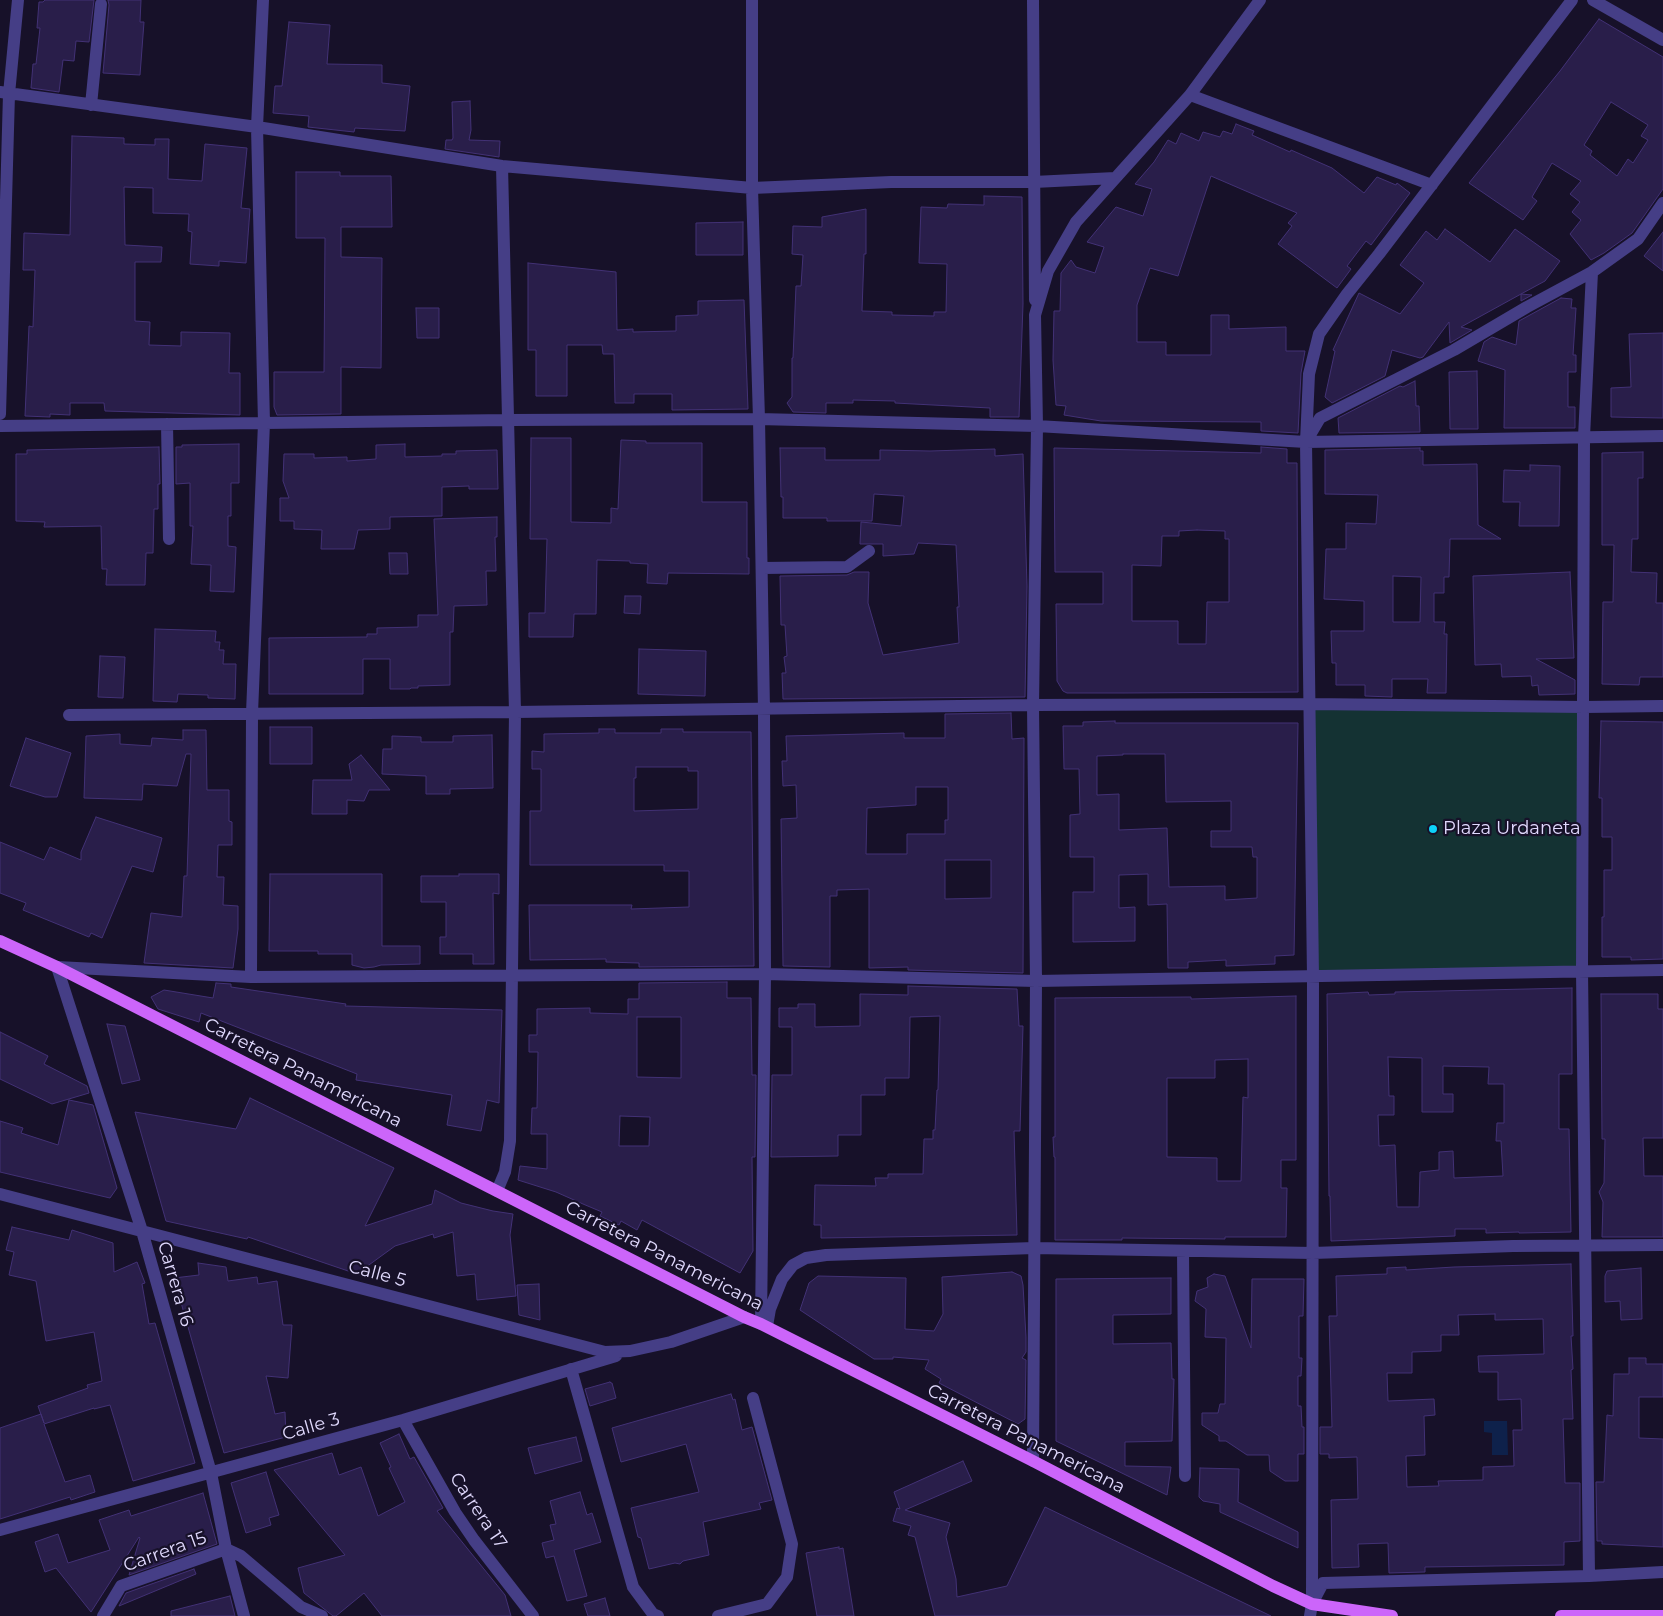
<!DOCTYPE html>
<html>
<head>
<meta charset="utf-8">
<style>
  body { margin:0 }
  canvas { display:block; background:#171129 }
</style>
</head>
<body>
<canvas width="1663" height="1616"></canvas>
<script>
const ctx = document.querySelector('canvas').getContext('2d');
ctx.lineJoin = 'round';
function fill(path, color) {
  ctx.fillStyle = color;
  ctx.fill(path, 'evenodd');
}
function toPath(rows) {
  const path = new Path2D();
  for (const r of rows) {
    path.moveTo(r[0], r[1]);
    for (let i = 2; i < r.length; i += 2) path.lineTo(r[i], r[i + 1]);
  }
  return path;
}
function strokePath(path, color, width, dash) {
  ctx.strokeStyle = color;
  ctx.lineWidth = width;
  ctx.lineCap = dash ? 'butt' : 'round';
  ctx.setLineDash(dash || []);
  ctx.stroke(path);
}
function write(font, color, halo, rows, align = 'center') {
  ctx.font = font + ' Montserrat,sans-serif';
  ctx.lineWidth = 4.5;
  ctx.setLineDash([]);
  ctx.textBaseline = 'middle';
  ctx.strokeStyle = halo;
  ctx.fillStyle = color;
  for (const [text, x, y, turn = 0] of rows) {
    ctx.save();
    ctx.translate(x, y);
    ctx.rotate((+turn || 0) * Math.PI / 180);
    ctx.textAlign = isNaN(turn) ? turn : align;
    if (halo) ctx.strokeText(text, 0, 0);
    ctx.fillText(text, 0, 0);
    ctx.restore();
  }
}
fill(toPath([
  [1309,704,1584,707,1582,970,1313,976]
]), '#143233');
fill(toPath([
  [1484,1421,1507,1421,1508,1455,1492,1455,1492,1433,1484,1432]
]), '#0e214b');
const building = toPath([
  [45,0,94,0,89,42,76,41,74,61,63,60,59,92,31,88,33,64,36,64,40,28,37,28,39,2,43,2,45,0],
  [108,0,141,0,140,22,144,22,140,75,103,73,109,5,108,0],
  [1599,19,1663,57,1663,189,1632,233,1604,253,1591,260,1570,234,1581,220,1572,212,1580,202,1570,194,1581,181,1552,163,1532,197,1537,201,1523,220,1469,183,1560,71,1599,19],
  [1611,102,1648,125,1641,136,1648,140,1633,163,1628,159,1617,176,1590,155,1592,151,1584,145,1611,102],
  [289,22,330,25,327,64,382,65,382,83,410,86,405,131,355,128,354,132,308,127,309,116,273,113,275,86,282,86,289,22],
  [470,101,471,130,469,140,500,141,499,157,445,149,446,140,452,140,453,138,452,102,470,101],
  [1236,124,1254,131,1252,135,1290,152,1291,150,1332,168,1364,193,1377,177,1396,185,1397,183,1410,193,1371,245,1366,241,1347,266,1351,269,1337,288,1278,244,1292,226,1288,223,1297,213,1211,176,1178,276,1150,268,1137,305,1137,342,1166,342,1166,355,1211,355,1211,315,1229,315,1229,329,1286,327,1286,351,1305,351,1301,373,1298,433,1261,431,1261,422,1101,421,1064,415,1066,406,1056,405,1053,360,1054,311,1060,311,1061,273,1071,260,1076,267,1095,273,1104,247,1087,242,1116,207,1143,216,1152,189,1135,184,1154,162,1168,140,1176,144,1181,133,1199,141,1203,132,1220,137,1223,131,1232,134,1236,124],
  [72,136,124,138,124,144,155,145,155,139,169,139,168,179,202,181,205,144,247,148,241,208,250,209,246,263,219,261,219,266,190,264,192,232,188,231,189,214,153,213,153,188,124,187,125,245,162,247,161,262,135,262,135,321,150,322,149,345,181,346,181,332,230,333,229,373,240,373,240,415,105,411,104,403,70,403,70,415,50,414,50,417,25,416,29,326,33,327,35,270,23,270,24,233,70,235,72,136],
  [296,172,340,172,340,176,391,176,392,227,341,227,341,257,382,258,381,368,341,367,341,414,277,415,274,407,274,372,324,372,325,238,296,238,296,172],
  [984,196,1022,197,1023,304,1019,417,990,417,990,408,895,403,895,401,853,400,853,403,826,403,826,413,793,412,787,403,792,397,792,358,793,358,796,286,801,286,803,255,792,254,793,226,822,227,822,217,866,209,866,254,864,254,862,311,892,312,892,315,934,316,934,312,946,312,947,264,919,263,921,207,947,208,948,204,984,205,984,196],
  [743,222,743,255,696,255,696,223,743,222],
  [1445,229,1490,262,1515,229,1560,261,1545,281,1521,294,1532,295,1521,301,1521,294,1461,327,1472,330,1450,343,1449,322,1423,357,1420,358,1392,350,1385,376,1332,403,1325,397,1335,351,1333,350,1359,293,1400,314,1424,283,1400,265,1426,231,1437,240,1445,229],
  [1663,232,1663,271,1644,256,1663,232],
  [528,263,616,272,617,330,633,329,633,332,676,331,676,316,698,315,698,301,744,300,748,409,672,410,672,394,634,394,634,403,615,403,614,354,603,354,602,345,567,345,567,396,536,396,536,350,528,350,528,263],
  [1561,298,1572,299,1571,308,1576,308,1573,355,1576,355,1576,372,1568,372,1568,407,1575,407,1575,428,1504,428,1505,370,1478,361,1484,342,1492,337,1516,345,1519,321,1561,298],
  [416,308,439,308,439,338,417,338,416,308],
  [1663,333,1663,418,1611,417,1611,388,1631,387,1629,334,1663,333],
  [1477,371,1478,429,1450,429,1449,372,1477,371],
  [1415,381,1416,406,1419,406,1420,432,1339,433,1338,418,1400,386,1403,387,1415,381],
  [531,438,571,438,571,522,611,523,611,508,618,509,621,440,646,441,646,443,702,443,702,502,747,502,747,558,749,558,749,574,668,573,667,584,647,583,648,564,630,563,630,561,597,560,596,614,574,614,573,637,529,637,529,613,545,613,547,539,530,539,531,438],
  [239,444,239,483,231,483,231,516,228,516,228,546,236,547,234,592,210,591,211,565,191,564,193,526,190,526,190,483,176,484,176,447,182,447,182,445,239,444],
  [405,444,405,457,442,456,442,454,456,454,456,451,497,450,498,489,469,489,469,486,442,487,442,516,390,517,390,529,358,530,354,549,321,549,322,530,294,529,294,521,280,521,280,498,289,498,283,481,284,454,314,454,314,458,347,457,347,461,376,459,376,445,405,444],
  [159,447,160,484,158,484,158,509,154,509,153,553,146,553,145,585,106,585,107,569,102,569,101,526,44,527,45,522,16,521,16,454,27,454,27,450,159,447],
  [1261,447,1287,449,1287,463,1297,463,1298,692,1123,693,1067,693,1063,691,1057,681,1056,604,1103,604,1103,572,1055,572,1054,448,1261,453,1261,447],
  [1197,530,1225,531,1225,539,1229,539,1229,602,1207,602,1206,644,1178,644,1178,621,1132,621,1132,565,1161,566,1162,536,1179,536,1179,531,1197,530],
  [780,448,825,448,825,460,880,460,880,450,930,451,995,449,995,456,1023,454,1027,586,1025,697,783,699,782,673,786,673,784,657,787,656,785,625,781,625,780,576,847,575,854,572,869,572,868,603,883,655,959,643,957,607,959,607,956,545,918,543,914,554,883,556,883,544,860,544,861,522,901,526,904,496,874,494,872,521,827,521,827,518,783,518,783,497,781,497,780,448],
  [1420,448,1420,451,1423,451,1423,465,1477,464,1478,525,1501,539,1450,539,1449,577,1444,577,1444,593,1434,593,1434,622,1445,622,1444,634,1447,634,1446,693,1427,693,1428,679,1392,679,1392,697,1365,696,1365,685,1336,685,1336,663,1332,663,1331,631,1364,631,1364,601,1324,599,1326,549,1346,549,1346,523,1376,524,1378,495,1325,494,1325,450,1420,448],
  [1393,576,1421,577,1420,622,1393,622,1393,576],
  [1643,452,1643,478,1638,478,1638,539,1632,539,1631,572,1657,573,1656,603,1663,603,1663,677,1640,677,1639,685,1602,684,1603,602,1613,602,1614,545,1602,545,1602,453,1643,452],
  [1530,465,1560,466,1559,526,1519,526,1520,502,1503,502,1504,470,1530,471,1530,465],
  [497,517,497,537,495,537,496,571,486,571,487,605,454,606,453,632,450,632,450,685,418,686,418,688,411,688,410,689,390,689,390,659,363,659,363,694,269,694,269,638,367,637,367,634,377,634,377,628,418,627,418,615,438,615,434,519,497,517],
  [389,553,407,553,408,574,390,574,389,553],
  [1570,572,1574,658,1536,659,1575,680,1575,694,1539,695,1538,685,1532,686,1531,676,1502,677,1501,664,1475,665,1473,576,1570,572],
  [625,596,641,596,640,614,624,613,625,596],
  [155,629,216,631,215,642,220,642,219,650,224,650,223,664,236,664,235,699,208,698,208,695,178,694,177,702,153,701,155,629],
  [639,649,706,651,705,696,638,694,639,649],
  [100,656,125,657,123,698,98,697,100,656],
  [1011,713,1012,739,1024,738,1023,973,908,970,908,967,869,968,869,889,837,890,837,896,830,896,830,967,783,966,781,819,797,818,796,785,783,786,782,761,787,761,786,736,904,733,904,738,945,738,945,714,1011,713],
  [916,787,948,787,948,820,945,820,945,834,907,834,907,854,866,854,867,808,916,805,916,787],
  [945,860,991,860,991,898,945,899,945,860],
  [1115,721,1115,723,1298,723,1294,955,1275,956,1275,964,1226,966,1226,960,1188,962,1188,968,1168,968,1167,904,1148,905,1148,874,1119,875,1119,908,1135,907,1135,941,1073,942,1073,892,1094,892,1094,857,1070,857,1070,815,1080,814,1079,769,1064,769,1063,726,1083,726,1083,722,1115,721],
  [1123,754,1165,754,1166,802,1231,801,1231,831,1211,831,1211,847,1252,847,1253,857,1257,857,1257,898,1225,900,1225,886,1169,887,1167,828,1119,830,1119,794,1097,795,1097,756,1123,755,1123,754],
  [1601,721,1663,722,1663,959,1631,960,1631,957,1602,957,1602,917,1604,917,1604,870,1612,870,1612,837,1602,837,1602,798,1599,798,1601,721],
  [270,727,312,727,312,764,270,764,270,727],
  [599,729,615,729,615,733,661,733,661,729,683,729,683,732,751,732,754,966,639,967,639,963,606,962,606,959,530,960,529,905,632,905,631,909,689,907,689,871,664,871,664,865,530,865,530,811,541,811,541,769,532,769,532,751,544,752,544,734,599,733,599,729],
  [636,767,688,767,688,771,698,771,698,809,634,811,634,778,636,778,636,767],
  [183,730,206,730,207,790,229,790,229,821,232,822,232,845,218,845,217,877,224,877,223,905,238,906,238,929,233,968,144,963,151,913,182,917,184,876,187,876,191,754,186,754,177,786,143,784,142,800,84,798,86,736,120,734,120,744,151,746,152,738,183,740,183,730],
  [492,735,493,788,450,789,450,794,426,794,426,776,382,774,383,749,392,749,392,736,421,737,421,742,453,742,453,736,492,735],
  [26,738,71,753,57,797,45,797,10,786,26,738],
  [361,755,390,790,369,790,364,801,347,800,347,814,312,814,313,780,352,780,349,764,361,755],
  [96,817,162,838,153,872,132,866,102,938,91,933,89,937,23,910,26,903,0,893,0,842,44,860,50,847,81,860,81,852,96,817],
  [270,874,382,874,382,946,420,946,420,964,381,965,374,967,364,968,352,965,352,954,318,954,318,951,269,951,270,874],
  [459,874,499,874,499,894,493,893,494,964,473,964,473,954,440,954,440,937,446,937,446,902,421,902,421,876,459,876,459,874],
  [727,982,727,998,751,998,752,1075,756,1075,755,1157,752,1157,753,1251,740,1273,642,1220,637,1230,621,1221,619,1225,600,1216,602,1212,583,1204,556,1192,518,1180,520,1166,547,1169,547,1134,531,1134,532,1108,537,1108,538,1052,529,1052,529,1035,537,1035,537,1009,590,1008,590,1013,628,1014,628,999,639,999,639,983,727,982],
  [637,1017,681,1017,681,1078,637,1077,637,1017],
  [620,1116,650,1117,649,1146,619,1146,620,1116],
  [216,983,231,984,231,987,346,1004,345,1006,502,1010,499,1103,487,1100,481,1131,447,1125,452,1095,356,1080,357,1074,201,1013,199,1022,158,1009,151,997,164,990,213,998,216,983],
  [908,986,1017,989,1019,1026,1023,1026,1020,1131,1014,1131,1017,1235,821,1238,821,1225,814,1225,815,1185,876,1186,875,1178,888,1178,888,1174,923,1174,924,1139,933,1139,933,1130,935,1130,937,1090,938,1090,940,1016,910,1017,909,1078,885,1078,885,1095,861,1095,861,1135,838,1135,838,1156,771,1157,772,1075,792,1075,792,1027,779,1027,779,1008,798,1008,798,1004,815,1004,815,1027,860,1026,860,994,908,995,908,986],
  [1572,988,1572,1074,1559,1074,1559,1129,1569,1129,1571,1232,1519,1233,1519,1232,1486,1233,1486,1229,1455,1229,1455,1236,1331,1241,1330,1196,1329,1196,1327,994,1368,992,1369,995,1395,994,1395,992,1572,988],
  [1388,1057,1422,1058,1422,1112,1453,1112,1453,1094,1443,1094,1443,1066,1489,1067,1488,1084,1504,1084,1504,1123,1497,1123,1496,1141,1501,1141,1503,1176,1454,1178,1453,1151,1439,1152,1439,1170,1420,1172,1419,1207,1397,1207,1395,1145,1379,1146,1378,1115,1394,1115,1394,1096,1389,1096,1388,1057],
  [1601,994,1658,994,1658,1009,1663,1009,1663,1138,1643,1138,1644,1176,1663,1176,1663,1237,1602,1237,1603,1202,1599,1192,1604,1183,1605,1139,1602,1139,1601,994],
  [1296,996,1296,1160,1281,1160,1281,1188,1287,1188,1286,1237,1225,1237,1225,1239,1122,1238,1122,1240,1055,1240,1055,1157,1054,1157,1053,1137,1055,1137,1055,998,1191,997,1191,999,1296,996],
  [1248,1059,1248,1098,1243,1097,1241,1181,1217,1181,1217,1158,1167,1157,1167,1078,1215,1078,1215,1060,1248,1059],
  [107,1024,125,1026,140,1080,122,1084,107,1024],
  [0,1032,48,1056,44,1064,87,1086,89,1093,52,1104,0,1079,0,1032],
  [250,1098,394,1168,365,1226,432,1204,435,1190,461,1203,493,1211,513,1214,510,1235,516,1296,477,1300,475,1274,457,1276,453,1232,434,1238,433,1234,395,1246,362,1270,360,1275,248,1237,247,1239,166,1221,135,1112,236,1129,250,1098],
  [69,1100,93,1105,117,1188,110,1198,0,1172,0,1121,23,1128,21,1133,58,1145,69,1100],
  [12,1227,69,1240,72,1230,113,1243,114,1272,137,1262,145,1283,142,1284,149,1324,155,1323,195,1463,133,1481,110,1405,94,1409,94,1408,44,1424,65,1482,90,1475,95,1492,71,1500,70,1497,0,1519,0,1428,41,1414,44,1423,38,1406,88,1388,87,1385,102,1381,94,1332,46,1341,36,1281,9,1275,14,1252,6,1250,12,1227],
  [198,1263,226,1267,228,1281,257,1277,258,1284,277,1281,283,1325,292,1325,288,1378,266,1376,275,1414,285,1412,286,1437,224,1453,174,1278,199,1275,198,1263],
  [1571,1264,1573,1336,1571,1336,1573,1369,1571,1370,1573,1419,1563,1419,1565,1483,1580,1483,1580,1541,1564,1542,1564,1565,1425,1567,1425,1572,1389,1573,1388,1543,1358,1544,1359,1567,1332,1568,1331,1500,1358,1499,1357,1457,1329,1458,1329,1454,1320,1454,1320,1427,1332,1427,1329,1316,1337,1316,1336,1276,1387,1274,1387,1268,1406,1267,1406,1270,1454,1267,1571,1264],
  [1495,1314,1495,1320,1543,1319,1544,1354,1478,1356,1479,1372,1498,1372,1498,1400,1521,1399,1522,1430,1513,1430,1514,1466,1483,1467,1483,1480,1438,1481,1439,1486,1407,1487,1406,1456,1425,1455,1424,1416,1435,1415,1434,1399,1388,1401,1387,1373,1412,1373,1412,1352,1441,1351,1441,1335,1459,1335,1458,1315,1495,1314],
  [1641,1268,1642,1319,1621,1320,1620,1301,1605,1302,1605,1276,1607,1271,1641,1268],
  [1012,1272,1021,1276,1023,1285,1026,1337,1026,1352,1022,1358,1026,1360,1025,1419,1018,1424,939,1383,941,1379,925,1369,929,1360,893,1357,893,1359,874,1359,800,1310,809,1283,818,1276,906,1278,905,1329,934,1331,943,1314,942,1277,1012,1272],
  [1214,1274,1225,1276,1251,1348,1252,1279,1304,1279,1303,1316,1299,1316,1299,1358,1302,1358,1301,1376,1298,1376,1298,1406,1301,1406,1302,1427,1304,1427,1304,1454,1298,1454,1298,1481,1285,1481,1270,1471,1269,1455,1247,1455,1226,1441,1219,1441,1219,1436,1202,1425,1202,1413,1218,1413,1220,1404,1225,1404,1226,1338,1205,1337,1206,1309,1195,1301,1197,1291,1208,1287,1207,1278,1214,1274],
  [1171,1278,1171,1314,1113,1315,1113,1344,1171,1343,1172,1379,1174,1379,1172,1441,1125,1442,1125,1466,1171,1467,1167,1495,1056,1441,1056,1279,1171,1278],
  [539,1284,540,1320,519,1315,517,1285,539,1284],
  [1629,1358,1646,1358,1646,1364,1663,1364,1663,1397,1639,1397,1639,1438,1663,1439,1663,1547,1602,1544,1602,1541,1597,1541,1596,1482,1604,1482,1607,1415,1613,1416,1614,1374,1629,1374,1629,1358],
  [610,1382,611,1383,612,1383,616,1398,590,1406,585,1389,610,1382],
  [731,1394,733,1400,735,1399,742,1430,752,1427,772,1500,759,1503,761,1509,703,1522,709,1555,683,1561,680,1564,675,1563,649,1569,641,1538,638,1537,631,1508,699,1492,686,1444,621,1462,612,1428,731,1394],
  [399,1434,410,1459,414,1457,443,1508,437,1511,505,1595,511,1616,382,1616,364,1593,336,1616,333,1616,304,1593,298,1568,345,1555,274,1470,332,1453,339,1475,361,1467,378,1516,405,1502,389,1468,391,1467,380,1443,399,1434],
  [576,1437,582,1461,535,1474,528,1448,576,1437],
  [963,1461,972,1481,905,1510,950,1523,946,1537,956,1579,957,1597,1007,1586,1045,1507,1271,1616,935,1616,915,1537,908,1535,911,1526,893,1521,897,1508,900,1509,894,1492,963,1461],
  [1200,1468,1239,1469,1238,1502,1298,1532,1298,1548,1220,1512,1220,1504,1203,1501,1199,1497,1200,1468],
  [266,1472,279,1515,269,1518,271,1525,246,1533,231,1483,266,1472],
  [580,1492,587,1515,592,1513,601,1542,574,1550,587,1596,567,1601,554,1556,546,1558,542,1543,554,1540,550,1525,556,1524,550,1501,580,1492],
  [203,1493,217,1544,129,1575,140,1538,139,1537,91,1612,56,1568,45,1572,35,1542,58,1534,68,1563,110,1550,99,1520,129,1510,131,1516,203,1493],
  [839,1547,839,1549,843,1548,854,1616,817,1616,806,1553,839,1547],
  [194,1569,196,1574,119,1606,126,1593,194,1569],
  [230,1596,235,1616,171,1616,171,1611,230,1596],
  [605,1598,610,1616,588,1616,584,1604,605,1598]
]);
fill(building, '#291e4a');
strokePath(building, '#423175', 1);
strokePath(toPath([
  [263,0,257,127,264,423,509,420,759,419,1037,426,1306,442,1663,436],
  [752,0,752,188,759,419,764,710,765,974,761,1324],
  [1033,0,1035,300],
  [1593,0,1663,40],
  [0,92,257,127,502,166,752,188,891,182,1034,182,1115,178],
  [1190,95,1432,185],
  [91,105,101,4],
  [502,166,515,712,1033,705,1309,704,1584,707,1663,706],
  [0,414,9,94,18,0],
  [167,424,169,539],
  [0,426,264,423,252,713,251,977],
  [1307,440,1320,418,1454,350,1527,307,1592,272,1638,239,1663,203],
  [762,568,847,567,869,551],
  [69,715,515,712,510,1141,505,1172,497,1191],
  [0,1194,605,1352,630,1351,671,1342,744,1317],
  [1183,1252,1185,1476],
  [767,1326,770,1309,782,1279,793,1265,806,1258,826,1255,1034,1248,1313,1253,1513,1246,1663,1245],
  [571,1369,633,1587,653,1614,658,1616],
  [403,1420,455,1512,474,1540,533,1616],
  [1033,1461,1036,981,1033,705,1037,426,1035,315,1048,271,1076,222,1190,95,1260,0],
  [0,1530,403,1420,616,1356],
  [1589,1576,1582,970,1584,437,1592,272],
  [1314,1600,1323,1583,1589,1576,1663,1572],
  [103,1616,121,1586,226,1549,241,1556,301,1607,322,1616],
  [244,1616,226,1549,211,1473,142,1231,57,967,251,977,765,974,1036,981,1663,970],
  [718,1616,767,1604,787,1577,792,1544,753,1398],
  [1310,1616,1312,1604,1313,977,1306,442,1309,374,1319,334,1347,294,1379,254,1572,0]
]), '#453e86', 12);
strokePath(toPath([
  [0,941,57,967,744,1317,761,1324,1033,1461,1273,1586,1312,1604,1392,1616],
  [1561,1616,1663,1616]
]), '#cc65fa', 12);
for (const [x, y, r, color] of [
  [1433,829,5,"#0dd2f8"]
]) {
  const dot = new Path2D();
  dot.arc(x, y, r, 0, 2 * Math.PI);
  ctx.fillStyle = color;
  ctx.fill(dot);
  strokePath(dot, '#171129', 2);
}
write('18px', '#e1dafe', '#171129', [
  ["Plaza Urdaneta",1443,829]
], 'left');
write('18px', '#e1dafe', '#171129', [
  ["Carretera Panamericana",303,1073,27],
  ["Carretera Panamericana",664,1256,27],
  ["Calle 5",377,1274,15],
  ["Carrera 16",175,1284,74],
  ["Calle 3",311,1427,-16],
  ["Carretera Panamericana",1026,1439,27],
  ["Carrera 17",478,1511,56],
  ["Carrera 15",165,1552,-20]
]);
</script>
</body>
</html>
